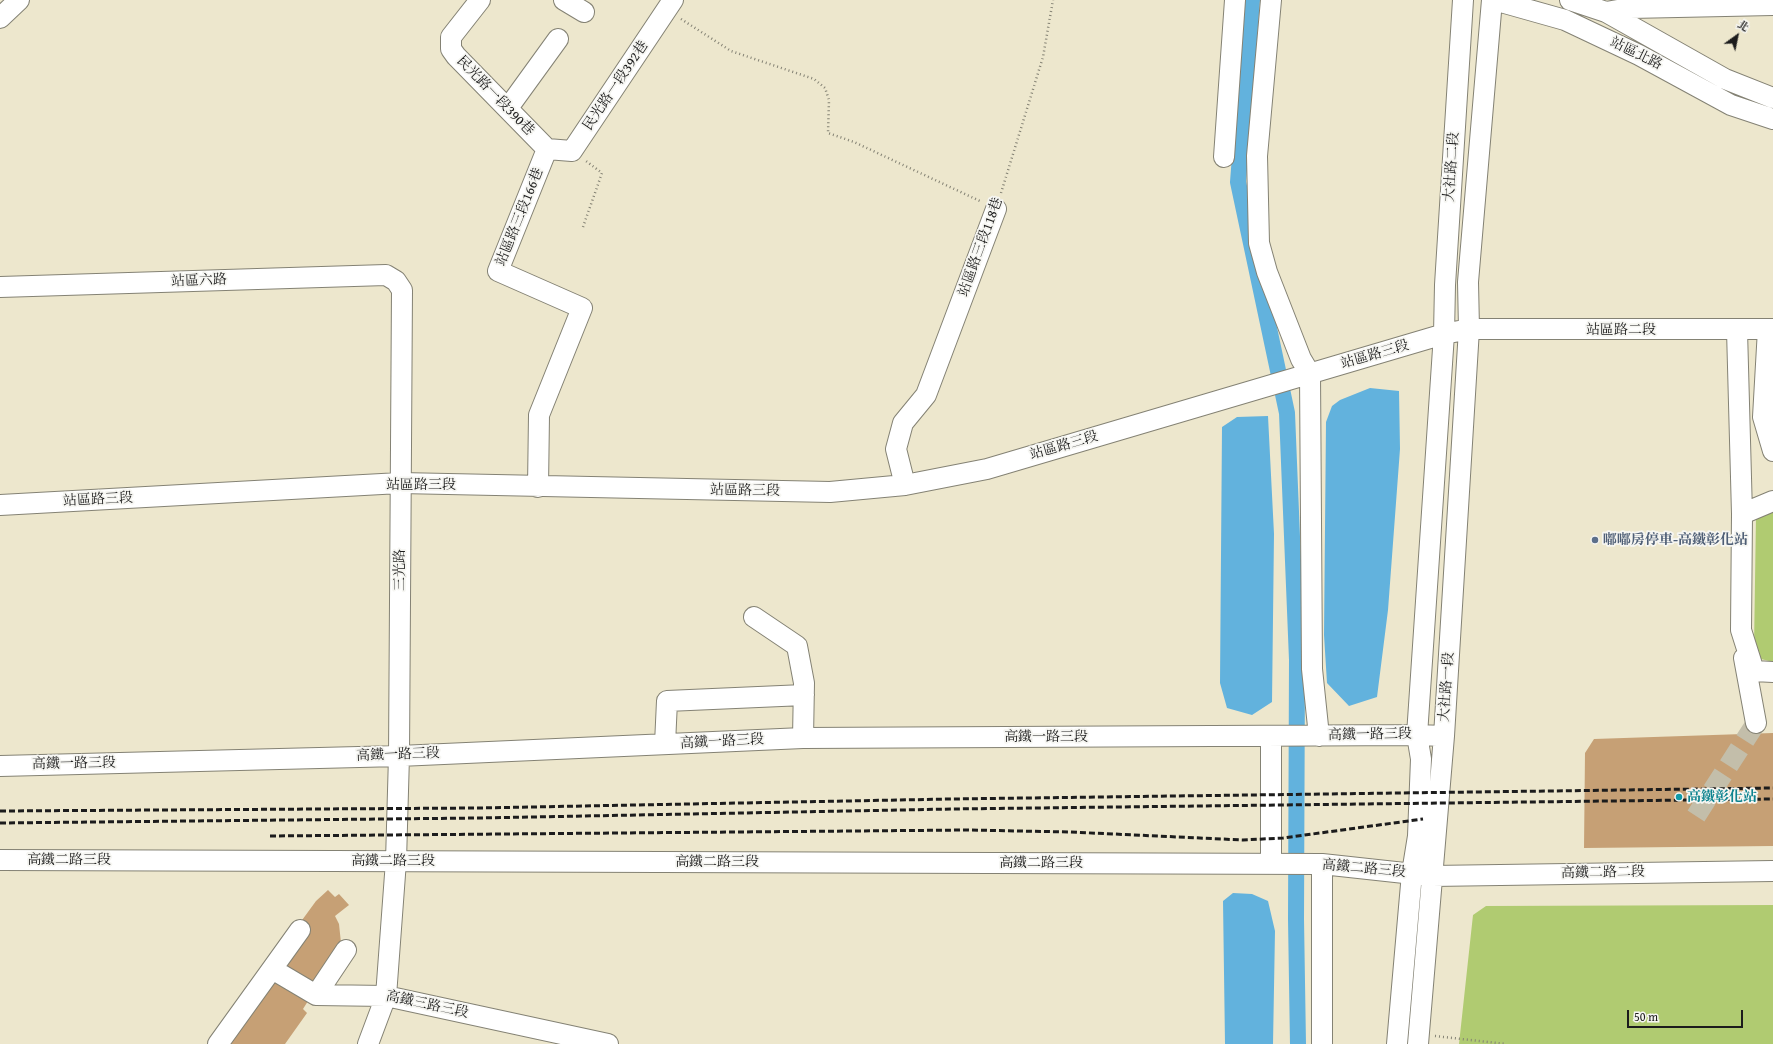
<!DOCTYPE html>
<html>
<head>
<meta charset="utf-8">
<style>
  body { margin:0 }
  #map { position:relative; width:1773px; height:1044px; overflow:hidden; background:#ede7cd; font-family:"Gentium Book Plus","Noto Serif TC",serif }
  canvas { display:block }
  .north { position:absolute; left:1717px; top:16px; width:40px; height:40px; -webkit-text-stroke:3px #f6f6f2; paint-order:stroke; rotate:33deg; font-size:11px; font-weight:700; line-height:16px; text-align:center; color:#1c1c1c }
  .north::after { content:''; display:block; margin:auto; width:14px; height:18px; background:#1c1c1c; clip-path:polygon(50% 0,100% 100%,50% 72%,0 100%) }
  .scale { position:absolute; left:1627px; top:1010px; width:116px; height:18px; box-sizing:border-box; border:2px solid #1c1c1c; border-top:0; padding-left:5px; font-size:12px; line-height:14px; white-space:nowrap; color:#1c1c1c; -webkit-text-stroke:3px #f6f6f2; paint-order:stroke }
</style>
</head>
<body>
<div id="map">
<canvas width="1773" height="1044"></canvas>
<div class="north">北</div>
<div class="scale">50 m</div>
</div>
<script>
const ctx = document.querySelector('canvas').getContext('2d');
ctx.lineJoin = 'round';
function fill(path, color) {
  ctx.fillStyle = color;
  ctx.fill(path, 'evenodd');
}
function toPath(rows) {
  const path = new Path2D();
  for (const r of rows) {
    path.moveTo(r[0], r[1]);
    for (let i = 2; i < r.length; i += 2) path.lineTo(r[i], r[i + 1]);
  }
  return path;
}
function strokePath(path, color, width, dash) {
  ctx.strokeStyle = color;
  ctx.lineWidth = width;
  ctx.lineCap = dash ? 'butt' : 'round';
  ctx.setLineDash(dash || []);
  ctx.stroke(path);
}
function write(font, color, halo, rows, align = 'center') {
  ctx.font = font + ' "Gentium Book Plus","Noto Serif TC",serif';
  ctx.lineWidth = 3.5;
  ctx.setLineDash([]);
  ctx.textBaseline = 'middle';
  ctx.strokeStyle = halo;
  ctx.fillStyle = color;
  for (const [text, x, y, turn = 0] of rows) {
    ctx.save();
    ctx.translate(x, y);
    ctx.rotate((+turn || 0) * Math.PI / 180);
    ctx.textAlign = isNaN(turn) ? turn : align;
    if (halo) ctx.strokeText(text, 0, 0);
    ctx.fillText(text, 0, 0);
    ctx.restore();
  }
}
fill(toPath([
  [1773,505,1773,661,1769,661,1761,659,1754,647,1756,516],
  [1773,905,1773,1044,1459,1044,1473,915,1486,906]
]), '#b0cb71');
fill(toPath([
  [1370,388,1399,391,1400,449,1388,610,1377,697,1349,706,1327,683,1324,635,1326,422,1332,406,1340,400],
  [1268,416,1274,534,1272,702,1252,715,1227,708,1220,683,1222,427,1237,417],
  [1233,893,1252,894,1268,901,1275,931,1273,1044,1225,1044,1223,901]
]), '#62b2dd');
strokePath(toPath([
  [1252,0,1238,182,1287,413,1297,660,1296,919,1298,1044]
]), '#62b2dd', 16);
fill(toPath([
  [1773,733,1773,846,1584,848,1585,753,1594,739],
  [328,890,335,897,339,894,349,905,335,916,339,924,341,943,314,990,282,968,297,927,316,901],
  [275,977,308,1001,303,1009,307,1013,285,1044,228,1044]
]), '#c6a075');
strokePath(toPath([
  [1696,816,1756,723]
]), '#c3beaa', 20, [20, 10]);
const minor = toPath([
  [480,0,451,37,451,49,456,56,547,149],
  [564,0,584,12],
  [1271,0,1257,156,1259,243,1267,272,1301,359,1310,374,1312,669,1319,736],
  [1494,0,1565,20,1639,55,1731,105,1773,119],
  [1570,0,1606,12,1725,79,1773,98],
  [1606,12,1630,8,1773,5],
  [0,18,19,0],
  [508,108,558,39],
  [547,149,572,151,673,0],
  [1224,157,1235,0],
  [0,287,386,275,396,281,402,290,399,756,396,861,386,996,368,1044],
  [1768,329,1763,417,1773,451],
  [1737,330,1742,514,1741,630,1754,671,1773,672],
  [905,485,896,449,903,423,926,395,996,209],
  [538,487,539,415,582,308,498,271,547,149],
  [0,505,400,483,830,492,905,485,987,469,1444,334,1469,329,1773,329],
  [1742,514,1773,501],
  [754,617,797,646,804,683,803,738],
  [1744,658,1756,723],
  [1271,736,1271,864],
  [665,744,667,701,804,695],
  [0,766,399,756,803,738,1417,735,1444,736],
  [0,860,1322,864,1432,876,1773,871],
  [1322,864,1322,1044],
  [272,969,300,930],
  [316,995,346,950],
  [218,1044,272,969,316,995,386,996,608,1044],
  [1397,1044,1412,873,1418,836,1421,759,1417,735,1444,334,1445,285,1463,0],
  [1418,1044,1444,736,1469,329,1468,282,1492,0]
]);
strokePath(minor, '#848274', 22);
strokePath(toPath([
  [681,19,731,51,814,79,825,88,829,100,828,133,854,142,982,202],
  [1001,193,1043,57,1053,0],
  [583,227,602,173,586,161],
  [1435,1036,1506,1044]
]), '#848274', 2.5, [1, 3]);
strokePath(minor, '#fff', 20);
strokePath(toPath([
  [0,811,478,808,951,799,1773,788],
  [0,823,479,818,952,809,1773,799],
  [270,836,968,830,1070,832,1243,840,1283,838,1423,819]
]), '#1c1c1c', 3, [6, 3]);
for (const [x, y, r, color] of [
  [1595,540,4,"#5c6f8a"],
  [1679,797,4,"#0f9aa8"]
]) {
  const dot = new Path2D();
  dot.arc(x, y, r, 0, 2 * Math.PI);
  ctx.fillStyle = color;
  ctx.fill(dot);
  strokePath(dot, '#f6f6f2', 1.5);
}
write('14px', '#1c1c1c', '#f6f6f2', [
  ["站區北路",1636,54,26],
  ["民光路一段392巷",616,86,-56],
  ["民光路一段390巷",495,96,46],
  ["大社路二段",1452,167,-86],
  ["站區路三段166巷",520,217,-68],
  ["站區路三段118巷",981,247,-70],
  ["站區六路",199,281,-2],
  ["站區路二段",1621,330],
  ["站區路三段",1375,355,-16],
  ["站區路三段",1064,446,-16],
  ["站區路三段",421,485],
  ["站區路三段",745,491,1],
  ["站區路三段",98,500,-3],
  ["三光路",400,570,-90],
  ["大社路一段",1447,687,-86],
  ["高鐵一路三段",1370,735,-1],
  ["高鐵一路三段",1046,737],
  ["高鐵一路三段",722,742,-3],
  ["高鐵一路三段",398,755,-2],
  ["高鐵一路三段",74,764,-1],
  ["高鐵二路三段",69,860],
  ["高鐵二路三段",393,861],
  ["高鐵二路三段",717,862],
  ["高鐵二路三段",1041,863],
  ["高鐵二路三段",1364,869,5],
  ["高鐵二路二段",1603,873,-1],
  ["高鐵三路三段",427,1005,12]
]);
write('bold 14px', '#4e5e75', '#f6f6f2', [
  ["嘟嘟房停車-高鐵彰化站",1603,540]
], 'left');
write('bold 14px', '#0d838f', '#f6f6f2', [
  ["高鐵彰化站",1687,797]
], 'left');
</script>
</body>
</html>
